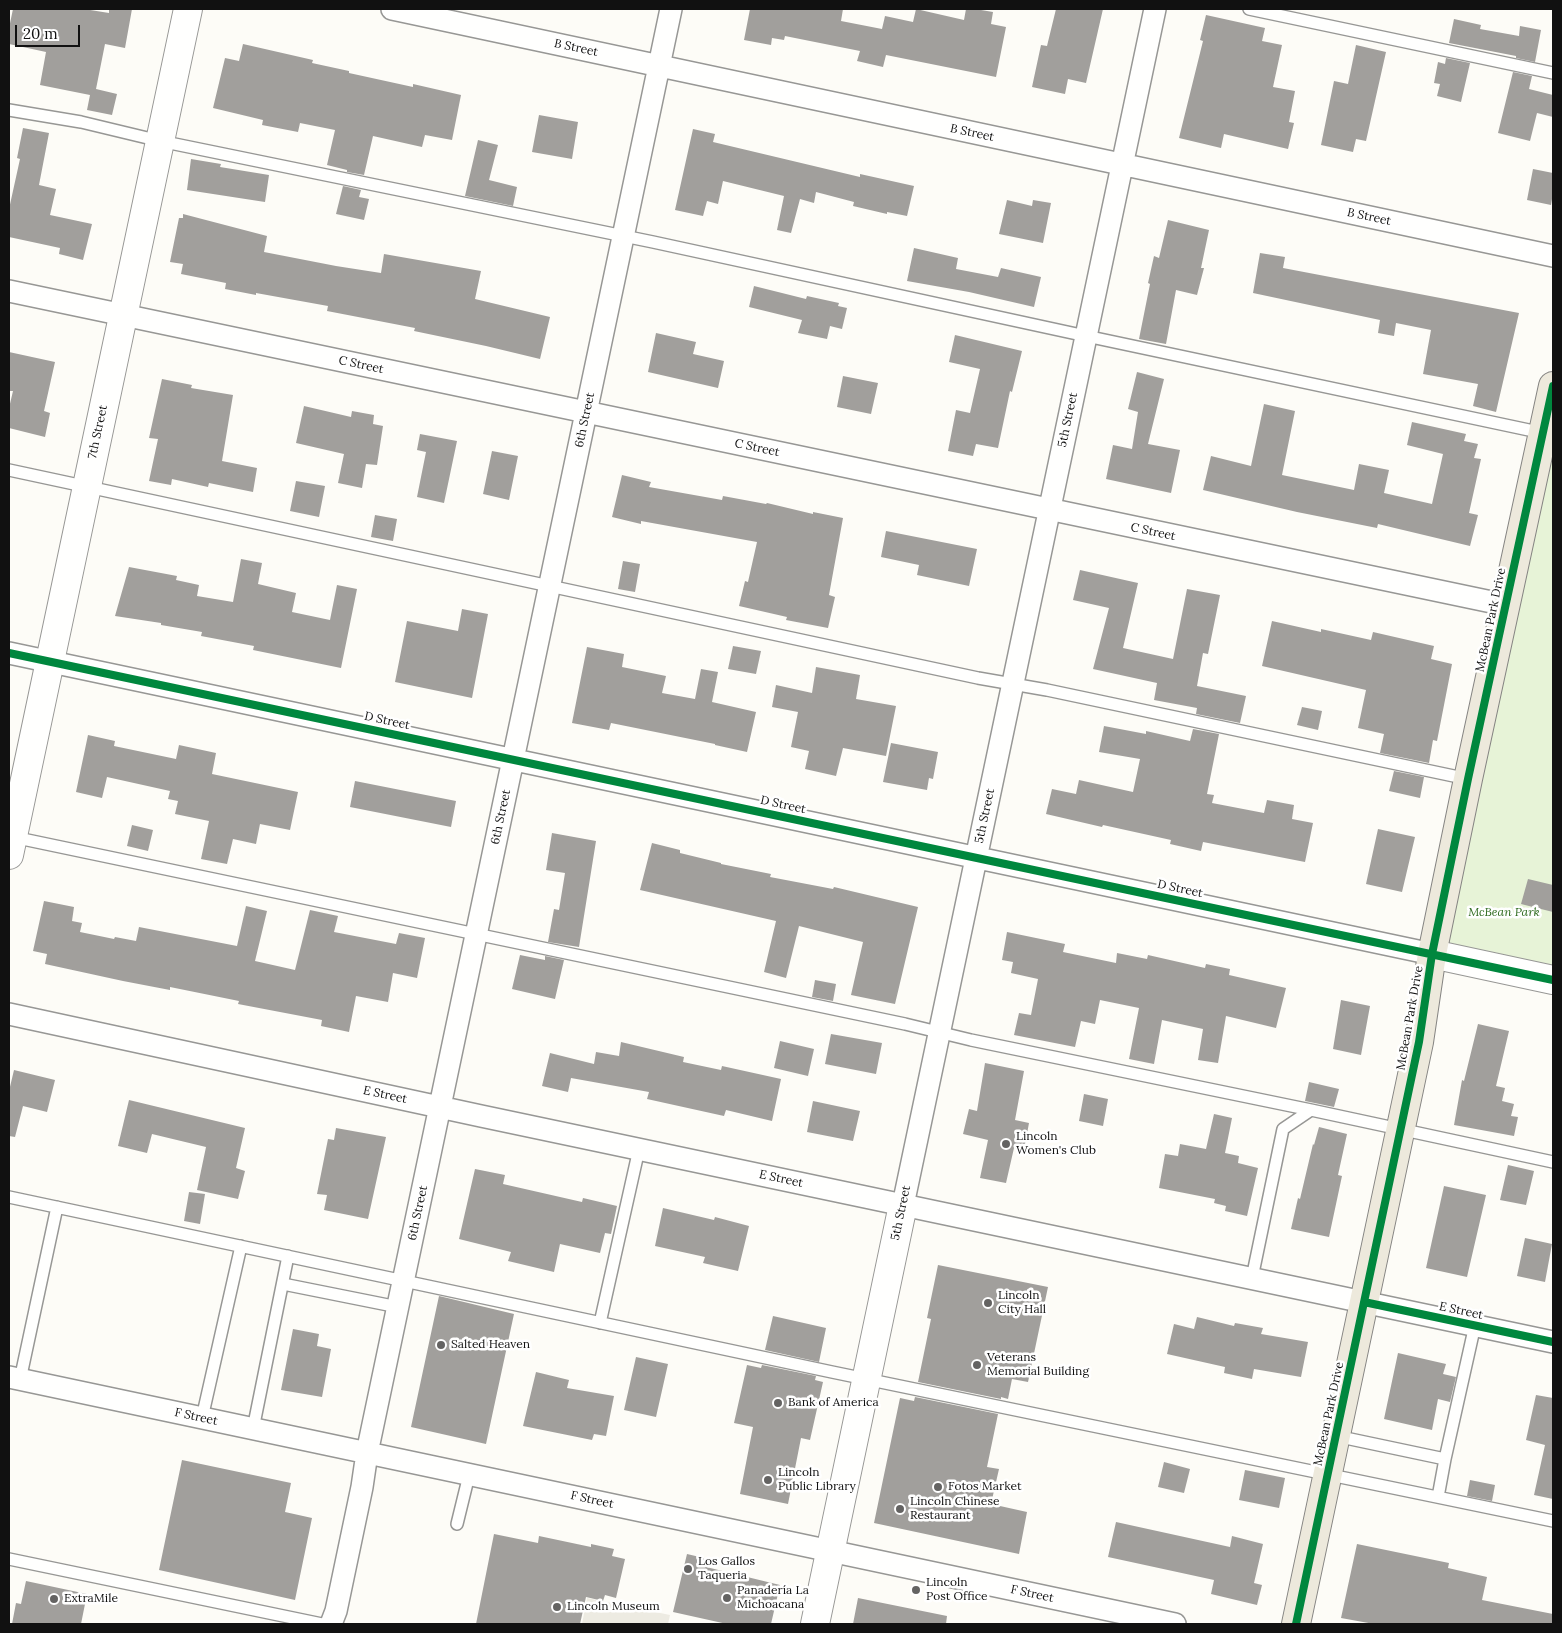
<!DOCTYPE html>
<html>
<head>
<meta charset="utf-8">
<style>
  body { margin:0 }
  #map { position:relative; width:1562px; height:1633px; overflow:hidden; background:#fdfcf7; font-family:Lora,serif }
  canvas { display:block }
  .frame { position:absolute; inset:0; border:10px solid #111; pointer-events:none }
  .scale { position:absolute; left:15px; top:25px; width:65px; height:22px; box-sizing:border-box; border:2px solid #111; border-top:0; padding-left:6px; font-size:15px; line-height:18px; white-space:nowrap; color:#111; -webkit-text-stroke:4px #fff; paint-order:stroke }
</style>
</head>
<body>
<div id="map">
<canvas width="1562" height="1633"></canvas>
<div class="frame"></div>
<div class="scale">20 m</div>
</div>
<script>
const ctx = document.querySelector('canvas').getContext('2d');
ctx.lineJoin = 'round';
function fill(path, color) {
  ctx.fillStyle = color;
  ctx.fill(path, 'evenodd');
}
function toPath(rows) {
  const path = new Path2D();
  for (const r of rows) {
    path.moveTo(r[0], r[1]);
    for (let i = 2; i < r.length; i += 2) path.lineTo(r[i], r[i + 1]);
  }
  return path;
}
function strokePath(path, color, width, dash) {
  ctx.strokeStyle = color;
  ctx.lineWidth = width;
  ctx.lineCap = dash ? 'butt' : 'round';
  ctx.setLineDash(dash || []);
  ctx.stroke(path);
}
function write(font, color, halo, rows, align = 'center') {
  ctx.font = font + ' Lora,serif';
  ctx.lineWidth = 5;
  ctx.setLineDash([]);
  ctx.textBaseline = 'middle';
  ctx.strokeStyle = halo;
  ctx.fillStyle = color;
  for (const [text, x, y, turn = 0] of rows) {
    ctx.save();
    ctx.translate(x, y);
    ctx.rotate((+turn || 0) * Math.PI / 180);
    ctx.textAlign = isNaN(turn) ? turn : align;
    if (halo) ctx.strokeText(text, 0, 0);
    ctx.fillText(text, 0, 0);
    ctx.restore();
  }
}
fill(toPath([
  [1553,450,1553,973,1446,950]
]), '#e7f3d7');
fill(toPath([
  [587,1598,670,1615,668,1624,582,1624]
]), '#edebe2');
fill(toPath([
  [13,9,84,9,109,13,109,9,132,9,125,48,105,44,96,89,117,94,112,115,87,110,90,95,40,85,46,52,9,44,9,28],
  [750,9,843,9,841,21,882,29,885,16,913,22,916,9,964,20,966,9,975,9,993,12,991,24,1006,27,996,77,886,55,883,67,857,61,860,51,785,36,784,40,772,38,771,45,744,40],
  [1056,9,1103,9,1086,83,1068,79,1065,94,1032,87,1041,45,1047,46],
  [1206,15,1265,28,1262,41,1282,45,1273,87,1295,91,1289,122,1294,123,1288,149,1224,134,1221,148,1179,138,1203,41,1200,40],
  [1454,19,1481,25,1480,29,1519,36,1520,26,1541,30,1535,62,1516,58,1516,56,1449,43],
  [243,44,313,60,312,63,349,71,349,73,413,87,413,84,461,95,452,140,425,135,422,147,373,136,364,175,347,172,347,170,327,165,335,130,300,123,298,132,262,125,263,120,213,108,225,58,239,61],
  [1356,45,1386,52,1366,141,1356,139,1353,152,1321,145,1334,81,1348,84],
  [1446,58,1470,63,1461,102,1437,96,1440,84,1434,83,1438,62,1445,64],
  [1513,72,1532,76,1529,89,1553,95,1553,117,1537,113,1530,141,1498,133],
  [539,115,578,122,572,159,532,152],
  [23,128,49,133,39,185,56,189,50,215,92,224,83,260,59,254,60,248,9,237,9,209,20,159,17,158],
  [693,129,715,134,713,142,860,177,860,174,914,186,907,216,887,212,887,214,853,206,854,202,816,192,814,203,800,199,791,233,777,230,784,196,723,181,718,204,707,201,703,216,675,210],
  [478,140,498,145,489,180,517,187,513,206,465,196],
  [191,159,221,164,220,167,269,175,265,202,187,190],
  [1533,169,1553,173,1553,193,1551,205,1527,200],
  [343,186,361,190,359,197,369,199,364,220,336,214],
  [1007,200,1032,206,1033,200,1051,203,1043,243,999,234],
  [183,214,267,236,264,252,336,266,381,273,384,254,481,271,475,299,550,317,540,359,486,346,414,331,415,328,327,311,328,306,256,293,256,295,225,289,226,283,181,274,183,264,170,262,179,218,183,218],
  [1168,220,1209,230,1201,268,1204,268,1197,295,1176,290,1166,344,1139,339,1150,284,1148,283,1154,256,1159,258],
  [914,248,958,258,956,269,998,277,1001,268,1041,277,1034,307,969,292,907,281],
  [1260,253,1285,257,1283,268,1519,313,1496,412,1473,406,1478,384,1423,374,1431,330,1396,323,1394,336,1378,333,1380,320,1253,293],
  [754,286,806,299,807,296,839,303,838,306,847,308,842,329,830,326,827,339,798,333,802,320,749,307],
  [656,333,696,342,693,354,724,361,718,388,648,372],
  [955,335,1022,351,1012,392,1010,391,998,448,976,444,973,456,948,451,956,410,970,413,980,369,949,362],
  [9,352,55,362,44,411,50,413,45,437,9,428,9,408,13,391,9,391],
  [1137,372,1164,379,1148,444,1180,450,1171,493,1106,479,1113,445,1132,449,1138,412,1128,409],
  [843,376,878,383,871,414,837,407],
  [162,379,192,385,191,388,233,395,222,461,257,468,253,492,209,483,208,487,172,479,171,485,149,481,158,439,149,438],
  [1264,404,1295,411,1282,475,1354,490,1359,464,1389,470,1384,493,1432,504,1443,454,1407,445,1412,422,1466,434,1464,441,1478,444,1474,458,1481,459,1469,513,1478,515,1470,546,1378,524,1377,528,1297,512,1203,490,1211,456,1251,466],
  [304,406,351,417,352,411,374,415,373,424,383,426,377,465,366,464,362,488,338,483,344,454,296,443],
  [420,434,457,441,444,503,417,497,426,452,417,450],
  [492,451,518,456,509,500,483,494],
  [622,475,651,482,649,487,722,500,723,496,766,504,767,503,813,514,813,512,843,518,829,595,835,597,828,628,786,620,787,617,739,606,745,581,748,582,757,542,641,521,641,524,612,517],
  [296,481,325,486,319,517,290,511],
  [375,515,397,519,393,541,371,537],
  [886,531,977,549,969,586,917,575,919,565,881,557],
  [241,559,262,563,258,584,296,593,292,612,330,620,337,585,357,589,341,668,253,650,254,646,201,636,202,632,161,625,161,623,115,616,129,567,177,576,176,580,199,585,197,596,233,602],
  [623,561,640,564,635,592,618,589],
  [1080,570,1138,583,1123,648,1173,659,1187,589,1220,595,1208,654,1203,653,1197,686,1246,696,1240,723,1196,714,1197,708,1154,700,1157,683,1093,669,1109,608,1073,600],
  [462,609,488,614,472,698,395,682,407,621,458,631],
  [1272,621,1321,632,1321,629,1371,640,1373,632,1434,646,1431,659,1452,664,1437,741,1433,740,1429,763,1380,753,1384,734,1358,728,1366,690,1262,666],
  [733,646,761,651,756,674,728,669],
  [587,647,624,654,622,667,666,676,662,693,695,699,701,669,718,672,712,702,756,712,747,752,715,745,715,744,611,723,609,730,572,723],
  [816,667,860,675,856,699,896,706,886,756,843,748,836,776,805,769,809,751,791,747,798,712,772,707,776,685,812,693],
  [1302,707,1322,711,1318,730,1297,725],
  [1104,726,1146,734,1146,731,1190,741,1193,729,1219,734,1207,794,1214,795,1212,803,1264,813,1267,800,1294,805,1292,819,1313,823,1305,862,1203,842,1201,851,1170,844,1171,840,1103,825,1102,827,1046,814,1052,789,1076,794,1079,780,1133,792,1140,759,1099,752],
  [88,735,115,741,114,746,176,759,179,745,216,753,212,774,298,792,290,830,260,824,256,844,233,839,227,864,201,859,209,821,175,814,178,801,168,799,170,791,107,777,102,798,76,792],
  [891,743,938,752,933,779,929,778,927,790,883,782],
  [1394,771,1424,777,1420,798,1389,791],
  [355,781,456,801,451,827,350,807],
  [132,825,153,830,148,851,127,846],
  [1378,829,1415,837,1402,892,1366,884],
  [552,833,596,841,579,947,548,942,554,909,559,910,565,873,546,870],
  [652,843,680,850,680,853,721,863,721,864,771,874,770,877,833,889,834,887,918,907,895,1004,851,995,863,942,799,926,786,978,764,972,776,921,640,890],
  [1528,879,1553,885,1553,912,1521,904],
  [44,901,74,907,72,921,82,923,80,932,114,939,115,937,136,941,139,927,237,946,246,906,267,911,255,961,295,970,310,910,338,916,334,932,396,944,399,933,425,938,417,978,393,973,388,1002,356,996,349,1032,321,1026,322,1020,238,1004,239,1001,170,987,170,990,123,981,45,964,47,954,33,951],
  [1007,932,1065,944,1063,952,1116,963,1117,953,1147,959,1148,955,1205,968,1206,964,1230,969,1229,975,1286,988,1276,1028,1226,1016,1218,1063,1198,1060,1203,1029,1162,1020,1154,1064,1129,1059,1139,1008,1100,1000,1095,1024,1081,1021,1075,1047,1014,1035,1019,1013,1031,1015,1038,979,1011,973,1013,962,1002,960],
  [520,955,545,960,545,956,564,960,555,999,512,989],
  [815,980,836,984,833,1001,812,997],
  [1341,1000,1370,1006,1361,1055,1333,1049],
  [1478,1024,1509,1031,1496,1086,1505,1088,1502,1101,1514,1104,1511,1116,1518,1117,1514,1136,1454,1125,1462,1080,1464,1081],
  [831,1034,882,1043,876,1074,825,1064],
  [780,1041,814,1049,808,1076,774,1068],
  [621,1042,684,1057,683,1062,721,1070,722,1066,781,1079,772,1121,726,1110,724,1116,647,1099,649,1092,571,1078,568,1092,542,1086,550,1053,594,1064,596,1052,619,1056],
  [985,1063,1024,1071,1015,1120,1029,1123,1024,1150,1014,1148,1006,1183,980,1178,988,1140,963,1134,969,1109,977,1111],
  [14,1070,55,1080,47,1112,23,1106,15,1137,9,1136,9,1091],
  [1309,1082,1339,1089,1334,1107,1305,1101],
  [1084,1094,1108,1099,1103,1126,1079,1121],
  [129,1100,245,1128,236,1168,245,1171,238,1199,197,1190,206,1147,152,1134,147,1153,118,1146],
  [813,1101,860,1111,853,1141,807,1132],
  [1214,1114,1232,1118,1225,1153,1239,1156,1238,1163,1258,1168,1247,1216,1225,1211,1226,1206,1214,1203,1215,1199,1159,1188,1165,1154,1178,1156,1180,1144,1206,1149],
  [1319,1127,1347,1134,1338,1175,1342,1176,1329,1237,1291,1229,1298,1198,1300,1199,1313,1144,1314,1145],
  [336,1128,386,1137,368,1219,324,1210,327,1195,317,1194,328,1139,334,1140],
  [1508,1165,1534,1171,1526,1205,1500,1200],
  [475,1169,505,1175,503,1184,582,1202,583,1198,617,1206,611,1234,605,1233,600,1253,560,1244,554,1272,508,1261,511,1252,459,1239],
  [1444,1186,1486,1195,1467,1277,1426,1268],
  [189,1192,205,1194,200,1224,184,1221],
  [663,1208,714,1220,715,1217,749,1226,738,1271,703,1263,705,1257,655,1246],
  [1525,1238,1552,1244,1545,1282,1517,1276],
  [938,1265,1048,1287,1028,1382,1012,1379,1008,1399,1001,1397,1001,1399,918,1382,931,1319,927,1318],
  [439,1296,514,1314,486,1444,411,1427],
  [773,1316,826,1328,819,1362,765,1350],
  [1197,1317,1234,1326,1235,1323,1263,1328,1261,1334,1308,1342,1301,1377,1254,1369,1252,1379,1224,1373,1225,1367,1167,1354,1174,1324,1194,1329],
  [293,1329,319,1334,317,1346,331,1349,322,1397,281,1390],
  [1398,1353,1446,1364,1443,1374,1456,1377,1450,1402,1438,1399,1432,1430,1384,1419],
  [636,1357,668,1364,656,1417,624,1410],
  [747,1365,761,1368,762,1365,816,1376,815,1380,823,1382,810,1440,801,1438,788,1504,740,1494,753,1427,734,1423],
  [536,1372,569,1380,567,1388,614,1396,606,1436,594,1434,592,1440,523,1426],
  [1536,1395,1553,1398,1553,1499,1534,1495,1545,1445,1526,1440],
  [915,1397,998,1414,987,1467,999,1469,991,1504,1027,1512,1019,1554,874,1523,900,1398,914,1401],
  [182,1460,291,1483,285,1512,312,1518,295,1600,159,1570],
  [1164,1462,1190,1469,1184,1493,1158,1487],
  [1245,1470,1285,1478,1279,1508,1239,1500],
  [1470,1480,1495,1485,1492,1501,1467,1496],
  [1116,1522,1230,1547,1232,1536,1263,1544,1254,1583,1262,1585,1257,1605,1211,1594,1214,1580,1108,1557],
  [494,1534,538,1543,539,1536,591,1547,591,1544,614,1549,612,1556,625,1559,616,1598,605,1595,603,1601,586,1597,580,1624,476,1624],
  [1357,1544,1449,1563,1448,1568,1487,1577,1482,1600,1553,1614,1553,1624,1374,1624,1341,1618],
  [687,1554,704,1558,702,1566,780,1585,771,1624,727,1624,673,1612],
  [26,1581,87,1594,81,1624,12,1624,16,1603,21,1604],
  [858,1598,947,1616,946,1624,853,1624]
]), '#a19f9c');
const service = toPath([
  [1249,9,1553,73],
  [9,110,81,122,160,141,653,242,1086,336,1543,433],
  [9,470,978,678,1047,690,1468,779],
  [13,837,905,1024,971,1040,1311,1110],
  [9,1197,832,1372,1553,1521],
  [1252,1278,1283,1129,1311,1110,1553,1162],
  [283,1284,398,1307],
  [600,1323,639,1149],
  [20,1380,57,1207],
  [202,1418,241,1246],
  [253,1429,288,1256],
  [1336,1436,1445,1459,1475,1325],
  [1438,1497,1445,1459],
  [457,1524,469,1475],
  [9,1559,322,1624]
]);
const minor = toPath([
  [392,9,1553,256],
  [9,291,1506,605],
  [9,653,1432,954],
  [9,1014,481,1116,1553,1342],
  [903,1205,1155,9],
  [9,1377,1175,1624],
  [331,1624,336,1611,362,1487,367,1453,671,9]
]);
const tertiary = toPath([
  [9,855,188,9],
  [1432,954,1553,980],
  [815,1624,903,1205]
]);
const primary = toPath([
  [1296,1624,1419,1042,1432,954,1468,779,1553,386]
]);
strokePath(service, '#979795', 14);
strokePath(minor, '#979795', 24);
strokePath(tertiary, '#979795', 30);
strokePath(primary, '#858482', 30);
strokePath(service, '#fffffe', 11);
strokePath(minor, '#fffffe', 21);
strokePath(tertiary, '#fffffe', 28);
strokePath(primary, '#ede9dc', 28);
strokePath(toPath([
  [9,653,1553,980],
  [1364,1302,1553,1342],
  [1296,1624,1419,1042,1432,954,1468,779,1553,386]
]), '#00873e', 8);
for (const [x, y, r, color] of [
  [1006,1144,5,"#646362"],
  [988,1303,5,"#646362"],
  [441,1345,5,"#646362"],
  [977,1365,5,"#646362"],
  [778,1403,5,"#646362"],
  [768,1480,5,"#646362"],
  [938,1487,5,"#646362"],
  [900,1509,5,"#646362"],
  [688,1569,5,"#646362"],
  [916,1590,5,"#646362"],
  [727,1598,5,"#646362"],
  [54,1599,5,"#646362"],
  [557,1607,5,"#646362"]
]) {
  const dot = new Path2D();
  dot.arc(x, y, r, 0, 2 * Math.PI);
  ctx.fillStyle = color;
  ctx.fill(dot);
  strokePath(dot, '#fff', 2);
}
write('12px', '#111', '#fff', [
  ["B Street",576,48,12],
  ["B Street",972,133,12],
  ["B Street",1369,217,12],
  ["C Street",361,365,12],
  ["6th Street",585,420,-78],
  ["5th Street",1068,420,-78],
  ["7th Street",98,432,-78],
  ["C Street",757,448,12],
  ["C Street",1153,532,12],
  ["McBean Park Drive",1491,620,-78],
  ["D Street",387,721,12],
  ["D Street",783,805,12],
  ["5th Street",985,816,-78],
  ["6th Street",501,817,-78],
  ["D Street",1180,889,12],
  ["McBean Park Drive",1410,1018,-80],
  ["E Street",385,1095,12],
  ["E Street",781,1179,12],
  ["6th Street",418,1213,-78],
  ["5th Street",901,1213,-78],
  ["E Street",1461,1311,12],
  ["McBean Park Drive",1329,1414,-78],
  ["F Street",196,1417,12],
  ["F Street",592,1500,12],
  ["F Street",1032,1594,12]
]);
write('italic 12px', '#2f6b1f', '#fff', [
  ["McBean Park",1504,913]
]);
write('12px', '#111', '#fff', [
  ["Lincoln",1016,1137],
  ["Women's Club",1016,1151],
  ["Lincoln",998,1296],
  ["City Hall",998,1310],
  ["Salted Heaven",451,1345],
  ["Veterans",987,1358],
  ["Memorial Building",987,1372],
  ["Bank of America",788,1403],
  ["Lincoln",778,1473],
  ["Public Library",778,1487],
  ["Fotos Market",948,1487],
  ["Lincoln Chinese",910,1502],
  ["Restaurant",910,1516],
  ["Los Gallos",698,1562],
  ["Taqueria",698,1576],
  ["Lincoln",926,1583],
  ["Post Office",926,1597],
  ["Panadería La",737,1591],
  ["Michoacana",737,1605],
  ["ExtraMile",64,1599],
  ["Lincoln Museum",567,1607]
], 'left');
</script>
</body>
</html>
